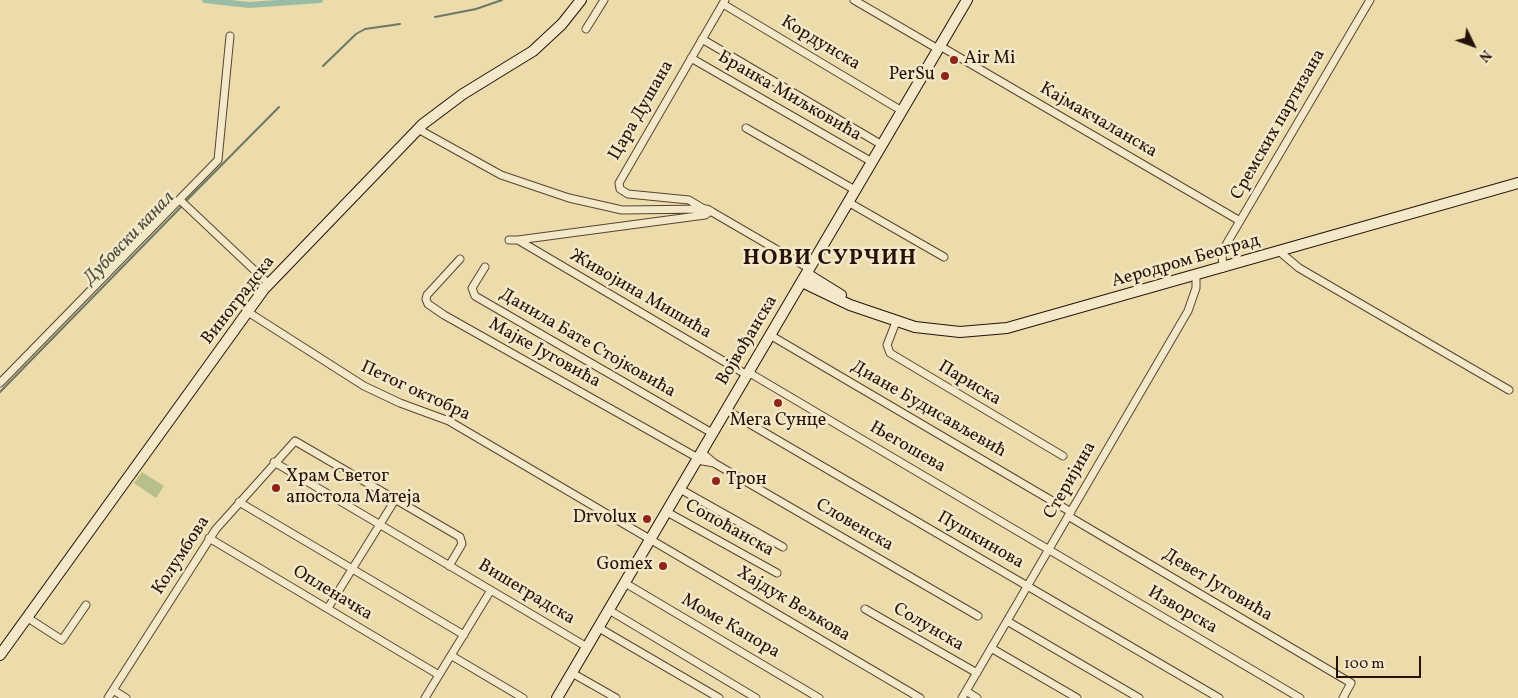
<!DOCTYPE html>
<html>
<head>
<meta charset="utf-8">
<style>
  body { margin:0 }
  #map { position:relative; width:1518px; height:698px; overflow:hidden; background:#ecdcab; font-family:Vollkorn,serif }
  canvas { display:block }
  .north { position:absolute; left:1448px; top:20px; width:50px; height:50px; -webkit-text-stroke:4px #f3e8c8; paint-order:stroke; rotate:132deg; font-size:14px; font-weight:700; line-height:20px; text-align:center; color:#261209 }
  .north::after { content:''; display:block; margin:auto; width:18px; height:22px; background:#261209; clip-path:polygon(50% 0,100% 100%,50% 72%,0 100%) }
  .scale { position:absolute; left:1336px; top:656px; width:85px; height:22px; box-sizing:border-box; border:2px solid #261209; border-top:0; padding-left:6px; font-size:15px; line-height:18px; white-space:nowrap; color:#261209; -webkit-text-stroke:4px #f3e8c8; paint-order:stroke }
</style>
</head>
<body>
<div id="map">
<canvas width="1518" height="698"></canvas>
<div class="north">N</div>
<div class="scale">100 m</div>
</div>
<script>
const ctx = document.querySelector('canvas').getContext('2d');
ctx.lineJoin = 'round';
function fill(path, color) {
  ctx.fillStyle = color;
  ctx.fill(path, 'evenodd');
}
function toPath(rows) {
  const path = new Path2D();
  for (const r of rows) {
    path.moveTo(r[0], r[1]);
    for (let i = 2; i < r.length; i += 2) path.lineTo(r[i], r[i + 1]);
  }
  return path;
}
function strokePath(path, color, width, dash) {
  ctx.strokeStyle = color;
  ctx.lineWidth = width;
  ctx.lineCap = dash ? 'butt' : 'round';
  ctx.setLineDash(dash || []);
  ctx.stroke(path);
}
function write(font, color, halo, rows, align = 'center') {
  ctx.font = font + ' Vollkorn,serif';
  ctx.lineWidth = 5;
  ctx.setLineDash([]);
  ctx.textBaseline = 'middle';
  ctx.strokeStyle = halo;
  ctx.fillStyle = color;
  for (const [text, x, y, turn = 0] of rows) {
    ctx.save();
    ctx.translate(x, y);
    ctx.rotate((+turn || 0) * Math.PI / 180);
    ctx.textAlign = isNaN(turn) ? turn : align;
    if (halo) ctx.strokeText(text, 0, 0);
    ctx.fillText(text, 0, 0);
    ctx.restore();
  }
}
fill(toPath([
  [142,472,164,486,156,498,134,483]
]), '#b7c089');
strokePath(toPath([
  [435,17,476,9,502,0],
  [323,66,356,34,365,29,400,24],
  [185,202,279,107],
  [0,392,182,206]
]), '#6b7868', 2);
strokePath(toPath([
  [205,0,249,5,320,0]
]), '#99bca7', 6);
const street = toPath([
  [854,0,938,49],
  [723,4,902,111],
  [586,29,604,0],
  [702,39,882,145],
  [940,46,1240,221],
  [691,58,872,162],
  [746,128,855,190],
  [418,129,501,175,569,198,622,210,707,209,810,269],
  [180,200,269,284],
  [848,202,944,257],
  [704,209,689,200,628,194,620,189,619,183,725,0],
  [509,240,518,240,747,375],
  [518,240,705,215,711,211],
  [1280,252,1299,268,1509,390],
  [460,259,427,295,426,299,428,304,444,315,698,458],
  [485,267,472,288,475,296,712,433],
  [1223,268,1222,255,1227,243,1370,0],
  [248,312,364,386,400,403,449,421,920,698],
  [896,322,887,345,890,353,1063,456],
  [770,335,1071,512],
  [748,372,1300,698],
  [0,383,218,160,230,36],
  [726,410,1219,698],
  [701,452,714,463,978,616],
  [697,460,714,463],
  [274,462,587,647],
  [680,489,783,547],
  [239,502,464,635],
  [667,512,777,573],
  [1068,516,1351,683,1343,698],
  [209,538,439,675,491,590],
  [625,583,819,698],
  [328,608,395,500],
  [865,609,977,673],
  [609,610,756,698],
  [28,618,62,640,86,605],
  [1007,621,1139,698],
  [599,628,719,698],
  [991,648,1077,698],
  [452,656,523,698],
  [572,673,616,698],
  [113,690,126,698],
  [966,691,977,698],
  [108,698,216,529,295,441,460,537,462,544,449,566],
  [425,698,439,675],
  [962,698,1188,311,1196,288,1196,276]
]);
const secondary = toPath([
  [807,274,841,295],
  [802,282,850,305,915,327,960,332,1007,328,1518,183],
  [0,655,264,289,423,124,463,94,533,51,562,24,581,0],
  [557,698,967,0]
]);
strokePath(street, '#584432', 9);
strokePath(secondary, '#261209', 12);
strokePath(street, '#f3e8c8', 7);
strokePath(secondary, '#f3e8c8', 10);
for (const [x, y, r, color] of [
  [954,60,5,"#8f2418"],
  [945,76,5,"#8f2418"],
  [778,403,5,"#8f2418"],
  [716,481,5,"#8f2418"],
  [276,488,5,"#8f2418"],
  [647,519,5,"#8f2418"],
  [663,566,5,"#8f2418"]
]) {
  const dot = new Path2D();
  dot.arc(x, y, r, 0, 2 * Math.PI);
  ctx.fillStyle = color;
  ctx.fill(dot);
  strokePath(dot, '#f3e8c8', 2);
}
write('18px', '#261209', '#f3e8c8', [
  ["Кордунска",820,44,31],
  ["Бранка Миљковића",789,97,30],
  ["Цара Душана",642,111,-60],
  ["Кајмакчаланска",1098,121,30],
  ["Сремских партизана",1279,125,-60],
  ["Аеродром Београд",1186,262,-16],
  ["Живојина Мишића",640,295,30],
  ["Виноградска",239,301,-52],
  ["Војвођанска",748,341,-59],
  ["Данила Бате Стојковића",587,344,30],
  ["Мајке Југовића",544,354,29],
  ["Париска",969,384,31],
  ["Петог октобра",415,392,25],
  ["Диане Будисављевић",928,410,30],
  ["Његошева",907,448,30],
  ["Стеријина",1071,481,-60],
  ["Словенска",854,526,30],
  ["Сопоћанска",729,529,29],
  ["Пушкинова",980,541,30],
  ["Колумбова",182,556,-57],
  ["Девет Југовића",1217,586,31],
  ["Вишеградска",526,593,31],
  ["Опленачка",332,594,31],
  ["Хајдук Вељкова",793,605,31],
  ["Изворска",1182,611,30],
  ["Моме Капора",730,627,30],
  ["Солунска",928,628,30]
]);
write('18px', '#261209', '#f3e8c8', [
  ["Air Mi",964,60],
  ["PerSu",935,76,"right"],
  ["Мега Сунце",778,422,"center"],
  ["Храм Светог",286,478],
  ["апостола Матеја",286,499],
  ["Трон",726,481],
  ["Drvolux",637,519,"right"],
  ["Gomex",653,566,"right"]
], 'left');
write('italic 19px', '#4e4e40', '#f3e8c8', [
  ["Дубовски канал",130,239,-46]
]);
ctx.letterSpacing = '1px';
write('bold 22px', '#261209', '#f3e8c8', [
  ["НОВИ СУРЧИН",830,260]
]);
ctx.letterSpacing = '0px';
</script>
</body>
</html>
